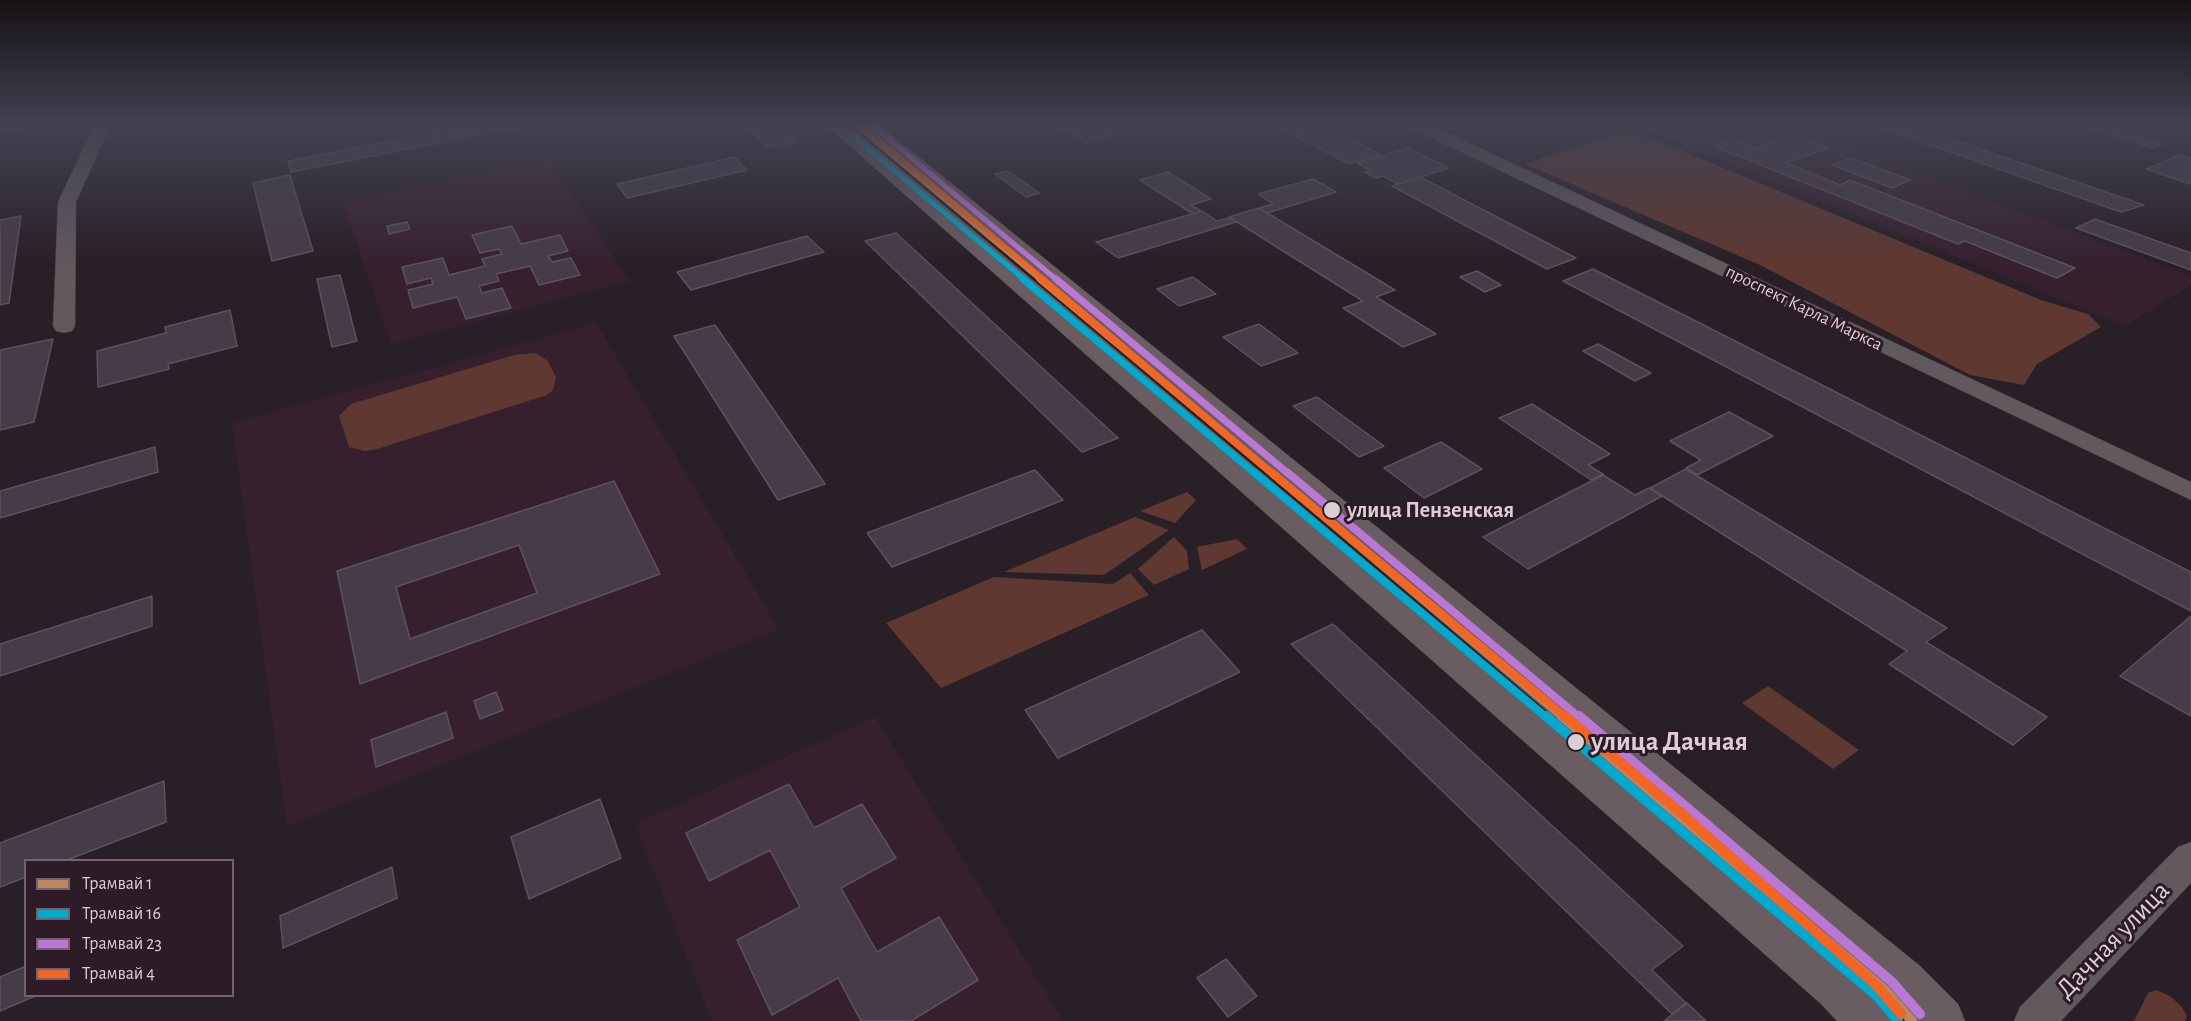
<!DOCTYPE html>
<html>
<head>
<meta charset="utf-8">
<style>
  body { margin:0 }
  #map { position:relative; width:2191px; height:1021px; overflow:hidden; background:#291f26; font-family:"Alegreya Sans",sans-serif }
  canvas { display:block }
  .legend { position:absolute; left:24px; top:859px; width:210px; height:138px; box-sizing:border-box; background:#2d1b27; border:2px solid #73636d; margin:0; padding:8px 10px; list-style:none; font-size:18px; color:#dbced5 }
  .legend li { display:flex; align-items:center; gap:12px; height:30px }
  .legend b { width:30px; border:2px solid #73636d }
</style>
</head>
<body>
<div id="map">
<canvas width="2191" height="1021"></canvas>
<ul class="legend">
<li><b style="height:8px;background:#bb8660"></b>Трамвай 1</li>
<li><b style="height:8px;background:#00a9ce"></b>Трамвай 16</li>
<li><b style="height:8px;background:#ba77d6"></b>Трамвай 23</li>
<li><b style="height:8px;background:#f26522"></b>Трамвай 4</li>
</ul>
</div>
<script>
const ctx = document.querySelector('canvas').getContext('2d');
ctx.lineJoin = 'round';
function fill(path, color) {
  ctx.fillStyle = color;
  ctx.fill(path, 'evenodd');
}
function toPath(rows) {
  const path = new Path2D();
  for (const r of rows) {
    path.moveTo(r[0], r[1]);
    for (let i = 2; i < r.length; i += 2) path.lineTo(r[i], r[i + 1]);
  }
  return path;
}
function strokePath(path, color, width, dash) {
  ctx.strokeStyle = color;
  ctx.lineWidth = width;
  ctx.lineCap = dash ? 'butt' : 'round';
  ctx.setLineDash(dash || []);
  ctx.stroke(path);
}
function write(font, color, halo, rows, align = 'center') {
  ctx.font = font + ' "Alegreya Sans",sans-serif';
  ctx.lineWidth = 6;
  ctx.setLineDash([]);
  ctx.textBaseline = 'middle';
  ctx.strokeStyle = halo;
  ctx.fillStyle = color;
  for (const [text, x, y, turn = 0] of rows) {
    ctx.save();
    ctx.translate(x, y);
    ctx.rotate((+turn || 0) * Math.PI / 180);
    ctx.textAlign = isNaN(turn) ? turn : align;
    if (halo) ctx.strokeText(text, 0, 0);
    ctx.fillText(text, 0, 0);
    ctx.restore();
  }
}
fill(toPath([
  [1633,124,1786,124,2191,276,2191,285,2125,326],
  [548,159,630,281,391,344,343,203],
  [596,323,779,629,287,827,232,423],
  [875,717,1063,1021,712,1021,635,824]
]), '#36202e');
fill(toPath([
  [1622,133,1651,138,2041,300,2088,314,2101,327,2037,364,2024,385,1970,375,1758,264,1525,164],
  [535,353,547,360,556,377,553,390,547,395,377,449,365,451,349,447,339,416,351,404,514,355],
  [1187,492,1196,500,1175,523,1140,511],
  [1135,517,1169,530,1104,575,1004,572],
  [1174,537,1187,551,1189,569,1154,585,1138,569],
  [1237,539,1247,549,1202,570,1197,547],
  [1130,573,1149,595,941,688,886,623,994,577,1113,584],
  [1768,686,1859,750,1833,769,1742,703],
  [2156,990,2170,996,2182,1007,2187,1016,2185,1021,2134,1021,2148,993]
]), '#5f3831');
const building = toPath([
  [479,124,533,124,291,172,288,161,479,124],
  [744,124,778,124,797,142,768,148,744,124],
  [1056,124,1098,124,1117,134,1086,143,1056,124],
  [1273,124,1320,124,1381,155,1349,164,1273,124],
  [1870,124,1907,124,2144,205,2121,212,1870,124],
  [2077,124,2094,124,2161,144,2153,148,2077,124],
  [1794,135,1829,148,1786,163,1840,185,1850,180,2075,268,2057,278,1965,241,1958,244,1713,146,1734,139,1757,148,1794,135],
  [1408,148,1449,168,1398,184,1383,176,1376,178,1365,172,1371,171,1357,163,1408,148],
  [2181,154,2191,158,2190,184,2146,169,2181,154],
  [735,157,747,170,627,198,617,184,735,157],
  [1851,158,1910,180,1892,188,1832,165,1851,158],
  [1008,171,1039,193,1026,197,995,174,1008,171],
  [1168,172,1211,199,1191,205,1201,211,1193,214,1140,180,1168,172],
  [290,175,313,251,272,261,253,183,290,175],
  [1420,177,1576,258,1547,269,1392,186,1420,177],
  [1313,179,1336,192,1267,213,1259,208,1273,204,1258,194,1313,179],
  [1259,208,1395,290,1376,297,1436,334,1403,347,1343,308,1363,301,1229,217,1259,208],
  [1202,211,1217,221,1229,218,1236,222,1118,258,1096,242,1202,211],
  [21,216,9,303,0,305,0,220,21,216],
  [2095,219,2191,253,2191,270,2076,228,2095,219],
  [407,222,410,229,389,234,387,226,407,222],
  [512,226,521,244,560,235,568,251,548,256,552,262,571,258,580,275,539,285,530,266,496,274,499,281,479,286,482,293,502,288,511,308,466,319,457,297,413,308,408,290,433,284,431,278,407,284,402,267,443,258,449,275,485,266,482,259,502,254,499,249,480,253,472,235,512,226],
  [896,233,1118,438,1082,452,865,241,896,233],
  [807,236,824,252,691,290,677,272,807,236],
  [1593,269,2191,572,2191,611,1563,281,1593,269],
  [1477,271,1501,285,1485,292,1460,277,1477,271],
  [340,275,357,341,332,347,317,279,340,275],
  [1193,277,1216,294,1179,306,1157,289,1193,277],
  [230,310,237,346,168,364,169,369,98,387,97,351,166,333,165,327,230,310],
  [1259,324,1298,353,1261,366,1223,337,1259,324],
  [715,325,825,484,778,500,674,336,715,325],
  [53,339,34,422,0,430,0,350,53,339],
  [1598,344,1651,373,1635,381,1583,351,1598,344],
  [1317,397,1384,446,1359,457,1293,406,1317,397],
  [1532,404,1610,454,1588,465,1603,474,1591,480,1499,418,1532,404],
  [1729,412,1773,436,1697,475,1686,468,1701,460,1670,441,1729,412],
  [1441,442,1482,469,1424,498,1384,468,1441,442],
  [155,447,158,472,0,518,0,491,155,447],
  [1686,469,1947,628,1926,642,2047,717,2013,745,1889,664,1907,651,1650,488,1686,469],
  [1035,470,1063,500,892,567,867,533,1035,470],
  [1603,475,1635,495,1649,488,1662,496,1528,569,1483,537,1603,475],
  [614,481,660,574,360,684,337,571,614,481],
  [519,545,537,593,410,639,396,587,519,545],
  [152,596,152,626,0,676,0,644,152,596],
  [2191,616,2191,716,2120,676,2191,616],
  [1333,624,1683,946,1652,970,1686,1003,1672,1014,1291,644,1333,624],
  [1202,630,1240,672,1058,758,1025,710,1202,630],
  [496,692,503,710,480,719,474,701,496,692],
  [446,712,453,738,376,767,371,740,446,712],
  [164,781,166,822,67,860,26,860,26,877,0,887,0,843,164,781],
  [789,784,814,828,862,804,896,858,841,888,877,952,939,917,978,980,911,1021,861,1021,838,978,772,1015,737,940,800,907,770,850,709,881,686,833,789,784],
  [600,799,621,858,529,899,511,837,600,799],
  [392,867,397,898,283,948,280,916,392,867],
  [1226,959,1257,996,1228,1017,1197,978,1226,959],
  [26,966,26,996,35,996,0,1011,0,977,26,966],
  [1687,1003,1706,1021,1664,1021,1687,1003]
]);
fill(building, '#463b47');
strokePath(building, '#5b535b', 1.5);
const minor = toPath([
  [95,124,111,124,76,202,75,326,72,331,64,333,56,331,53,326,58,202,95,124],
  [1409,124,1429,124,2191,482,2191,500,1411,128,1409,124],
  [2191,842,2191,883,2061,1021,2014,1021,2020,1007,2178,847,2191,842]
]);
const major = toPath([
  [0,124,25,124,22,128,0,131,0,124],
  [825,124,847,124,1824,946,856,124,878,124,1919,965,1958,1004,1965,1021,1907,1021,1885,997,1856,973,1888,1004,1895,1021,1837,1021,1821,1004,825,124]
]);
strokePath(minor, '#453c42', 1);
strokePath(major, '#453c42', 1);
fill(minor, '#61595e');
fill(major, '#6a5d62');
strokePath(toPath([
  [855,124,1041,280]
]), '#bb8660', 5);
strokePath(toPath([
  [1040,279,1274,475]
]), '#bb8660', 7);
strokePath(toPath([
  [1272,473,1564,718]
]), '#bb8660', 8);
strokePath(toPath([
  [1562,716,1885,990,1912,1021]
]), '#bb8660', 10);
strokePath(toPath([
  [848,132,1025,280]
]), '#00a9ce', 5);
strokePath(toPath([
  [1023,279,1257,475]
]), '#00a9ce', 7);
strokePath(toPath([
  [1255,473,1547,718]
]), '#00a9ce', 8);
strokePath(toPath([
  [1546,716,1878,997,1898,1021]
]), '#00a9ce', 10);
strokePath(toPath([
  [871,124,1057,280]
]), '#ba77d6', 5);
strokePath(toPath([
  [1056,279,1290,475]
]), '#ba77d6', 7);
strokePath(toPath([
  [1288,473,1580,718]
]), '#ba77d6', 8);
strokePath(toPath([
  [1579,716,1892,982,1920,1014]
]), '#ba77d6', 10);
strokePath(toPath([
  [860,124,1044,280]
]), '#f26522', 5);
strokePath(toPath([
  [1042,279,1274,475]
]), '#f26522', 7);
strokePath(toPath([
  [1272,473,1567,718]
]), '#f26522', 8);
strokePath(toPath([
  [1565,716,1680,812,1876,985,1901,1014]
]), '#f26522', 10);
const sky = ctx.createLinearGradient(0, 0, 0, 266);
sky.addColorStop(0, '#171115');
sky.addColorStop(0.47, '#434252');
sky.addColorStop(1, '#43425200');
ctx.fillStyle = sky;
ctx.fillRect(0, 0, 2191, 266);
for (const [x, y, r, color] of [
  [1332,510,9,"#dbced5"],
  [1576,742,9,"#dbced5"]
]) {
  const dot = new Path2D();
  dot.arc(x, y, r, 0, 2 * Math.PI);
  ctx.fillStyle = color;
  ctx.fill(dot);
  strokePath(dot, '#2d1b27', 2);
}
write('18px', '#dbced5', '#2d1b27', [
  ["проспект Карла Маркса",1804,308,26]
]);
write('bold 22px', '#dbced5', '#2d1b27', [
  ["улица Пензенская",1347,510]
], 'left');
write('bold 27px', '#dbced5', '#2d1b27', [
  ["улица Дачная",1591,742]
], 'left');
write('27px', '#dbced5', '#2d1b27', [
  ["Дачная улица",2113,940,-46]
]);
</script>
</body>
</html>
